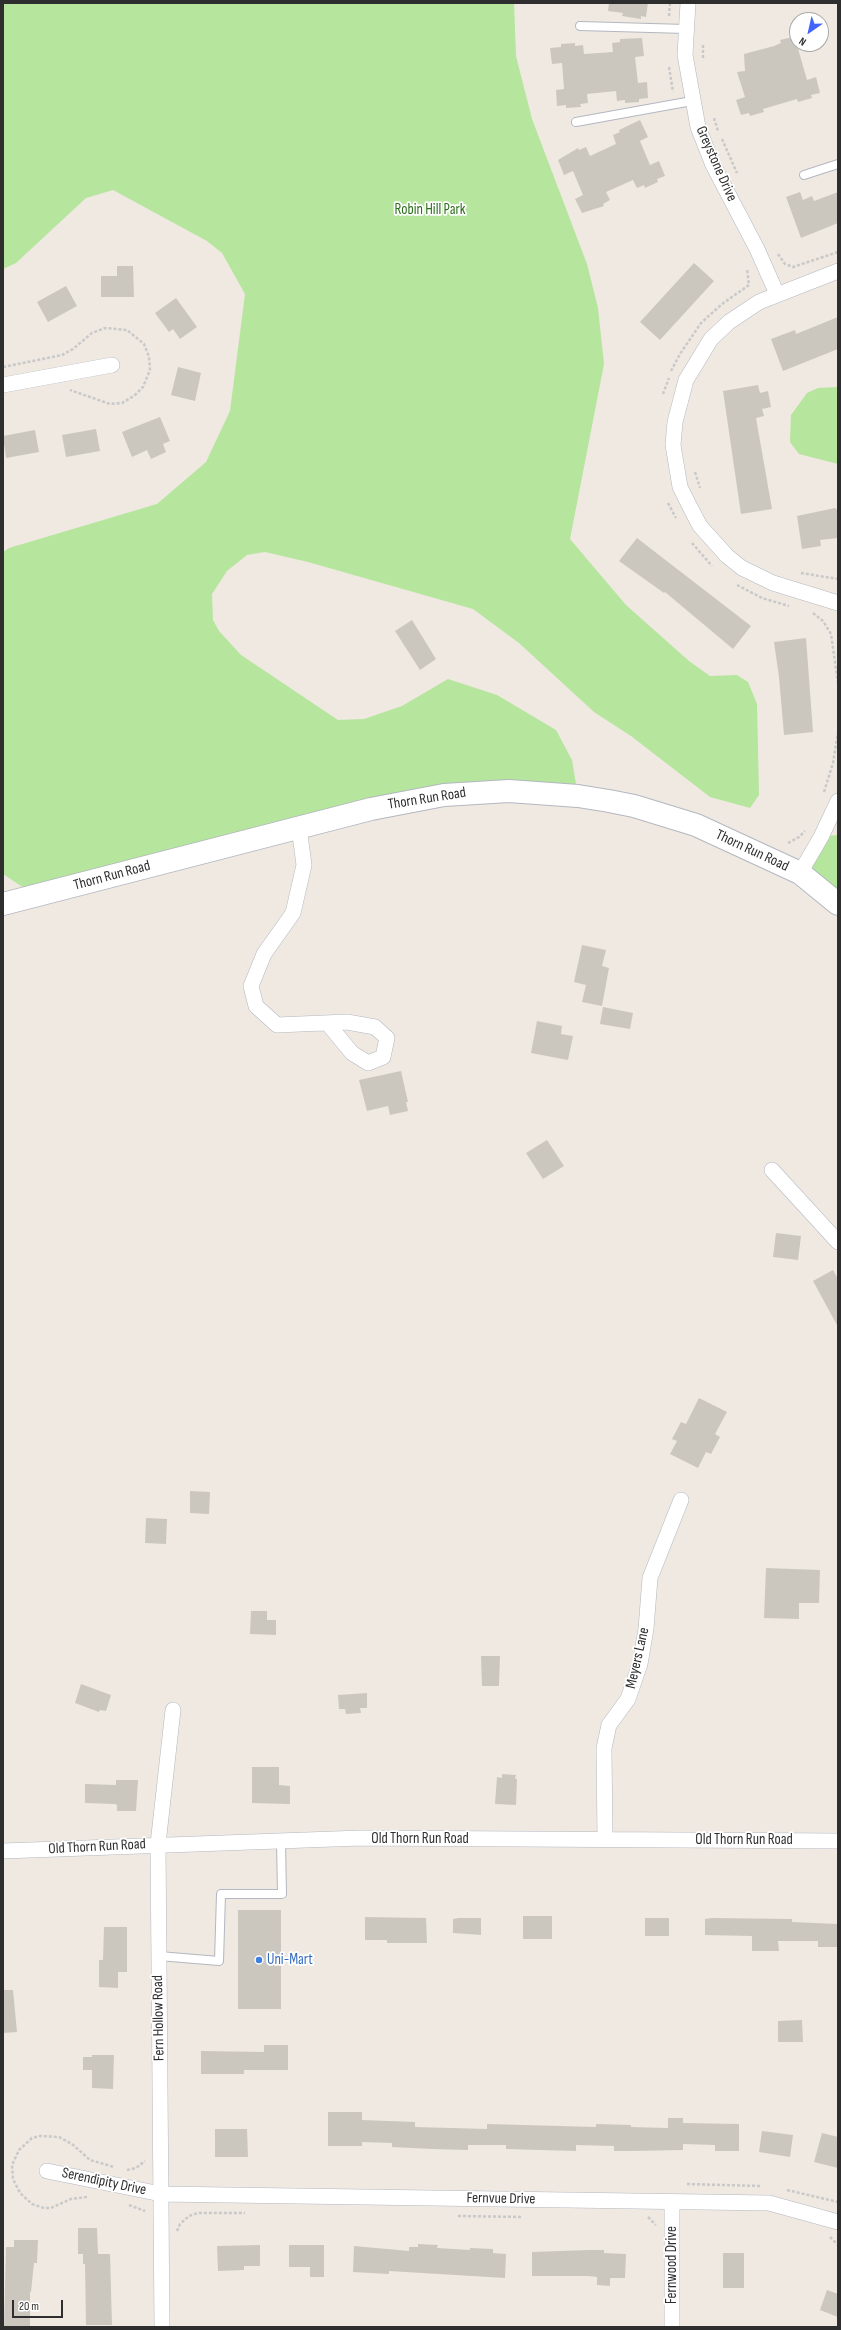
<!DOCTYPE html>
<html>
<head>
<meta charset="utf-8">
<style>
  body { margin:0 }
  #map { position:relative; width:841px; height:2330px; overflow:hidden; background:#efe9e1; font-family:"Sofia Sans Condensed",sans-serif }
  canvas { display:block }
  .frame { position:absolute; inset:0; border:4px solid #2e2e2e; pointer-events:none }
  .north { position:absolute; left:789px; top:12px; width:40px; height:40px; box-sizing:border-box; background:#fff; border:1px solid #ababab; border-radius:50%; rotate:214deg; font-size:11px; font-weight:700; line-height:16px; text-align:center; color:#2e2e2e }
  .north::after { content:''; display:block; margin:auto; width:14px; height:18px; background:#4264fb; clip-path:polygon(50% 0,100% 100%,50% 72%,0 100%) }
  .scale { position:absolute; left:12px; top:2300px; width:51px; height:18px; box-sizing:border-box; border:2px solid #2e2e2e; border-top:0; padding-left:5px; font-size:12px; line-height:14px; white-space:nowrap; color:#2e2e2e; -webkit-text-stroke:3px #fff; paint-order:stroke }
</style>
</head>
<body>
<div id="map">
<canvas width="841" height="2330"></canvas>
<div class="frame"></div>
<div class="north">N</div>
<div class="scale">20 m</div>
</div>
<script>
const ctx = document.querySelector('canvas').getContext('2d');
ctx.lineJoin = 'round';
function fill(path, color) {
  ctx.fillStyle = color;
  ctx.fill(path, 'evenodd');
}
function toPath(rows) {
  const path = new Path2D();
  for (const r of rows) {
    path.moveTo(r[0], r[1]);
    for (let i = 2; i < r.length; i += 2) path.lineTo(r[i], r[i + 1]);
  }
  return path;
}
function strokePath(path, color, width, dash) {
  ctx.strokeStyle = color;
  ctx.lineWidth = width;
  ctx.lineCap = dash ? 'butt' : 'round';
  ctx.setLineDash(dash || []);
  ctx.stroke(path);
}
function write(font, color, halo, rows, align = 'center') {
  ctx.font = font + ' "Sofia Sans Condensed",sans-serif';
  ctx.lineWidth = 3.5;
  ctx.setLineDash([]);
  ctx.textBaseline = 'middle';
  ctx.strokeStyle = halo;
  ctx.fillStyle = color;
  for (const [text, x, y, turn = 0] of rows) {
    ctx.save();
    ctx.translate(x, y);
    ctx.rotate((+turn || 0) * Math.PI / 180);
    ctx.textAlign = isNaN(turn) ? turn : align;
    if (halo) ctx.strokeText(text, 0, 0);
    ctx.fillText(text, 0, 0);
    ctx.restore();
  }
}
fill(toPath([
  [3,3,514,3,516,56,532,119,587,264,598,308,604,364,570,539,626,605,689,661,710,676,737,675,748,682,757,704,759,795,750,808,710,797,631,736,594,712,519,643,473,609,308,562,265,552,247,555,227,571,212,594,213,620,219,631,241,655,338,720,364,719,402,706,448,679,497,695,556,730,572,760,578,796,478,792,36,896,3,874,3,552,9,548,157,504,206,462,230,411,245,294,222,253,207,241,113,190,86,198,16,263,3,269],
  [838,387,838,464,799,454,790,442,791,415,807,393,818,388],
  [838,835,838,904,800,873,821,837]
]), '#b6e59e');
fill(toPath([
  [609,3,648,3,646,17,641,16,641,19,622,16,623,13,608,11],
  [797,36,797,45,807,80,816,77,820,93,811,95,812,98,798,102,797,99,763,109,764,112,750,116,749,113,741,115,736,100,745,97,737,72,745,71,744,54,774,46,781,43,780,40],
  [642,38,644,56,635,57,638,83,647,82,648,98,639,99,639,102,625,103,625,100,617,101,616,91,587,94,588,103,580,104,581,107,566,108,566,105,557,106,556,90,564,89,562,63,552,64,550,48,561,47,561,44,575,43,575,46,583,45,584,54,613,52,612,43,620,42,620,39],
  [640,120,648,137,640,141,650,165,659,161,665,176,657,179,658,182,645,188,644,185,637,188,633,180,606,192,610,200,603,204,604,206,582,213,575,199,583,195,573,171,564,175,558,160,578,148,579,150,586,147,590,156,616,144,613,135,620,132,619,130],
  [800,192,803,200,812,196,814,201,838,192,838,223,801,238,786,197],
  [694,263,714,281,660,340,640,322],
  [117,266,133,266,134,297,101,297,101,276,117,276],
  [66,286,77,306,48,322,37,302],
  [176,298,197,327,180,339,173,329,169,332,155,313],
  [838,317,838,349,783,371,771,339,795,330,796,334],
  [178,367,201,373,195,401,171,395],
  [758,385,760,393,768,391,771,407,762,409,764,416,756,418,772,509,741,514,723,391],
  [160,417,170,441,163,444,166,452,151,459,147,450,132,457,122,432],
  [96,429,100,451,66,457,62,435],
  [35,430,39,452,6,458,3,436],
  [835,508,838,510,838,538,820,540,821,546,802,549,797,516],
  [637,538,751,626,733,649,665,592,664,593,619,561],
  [412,620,436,659,420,670,395,631],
  [806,638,813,732,784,735,779,677,774,642],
  [582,945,606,950,602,966,609,968,602,1006,582,1002,586,985,574,982],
  [603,1007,633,1013,630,1029,600,1024],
  [537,1021,562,1026,561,1034,573,1036,568,1060,531,1053],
  [401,1071,408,1102,406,1102,408,1111,390,1115,388,1106,367,1111,359,1080],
  [547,1140,564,1166,543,1179,526,1153],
  [776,1233,801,1236,798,1260,773,1257],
  [833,1270,838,1279,838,1327,813,1281],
  [699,1398,727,1412,715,1434,720,1437,711,1454,706,1452,698,1468,670,1454,677,1441,672,1439,681,1422,686,1424],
  [190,1491,210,1492,209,1514,190,1513],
  [146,1518,167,1519,166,1544,145,1543],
  [766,1568,820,1570,819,1603,799,1603,799,1619,764,1618],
  [251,1611,267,1611,267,1620,276,1620,276,1635,250,1634],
  [481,1656,500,1656,499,1686,482,1686],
  [81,1684,111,1695,106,1711,100,1710,99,1712,75,1703],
  [367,1693,367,1708,360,1708,361,1713,346,1714,345,1709,339,1709,338,1695],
  [252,1767,279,1767,279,1785,290,1786,290,1804,252,1803],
  [502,1774,516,1775,515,1779,517,1779,516,1805,495,1804,497,1777,502,1778],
  [116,1780,138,1780,136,1811,117,1811,117,1805,115,1804,85,1803,85,1784,116,1785],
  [238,1910,281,1910,281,2009,238,2009],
  [523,1916,552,1916,552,1939,523,1939],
  [365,1917,426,1918,427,1943,387,1943,387,1940,365,1940],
  [459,1918,481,1918,481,1935,453,1933,453,1919],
  [645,1918,669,1918,669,1936,645,1936],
  [712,1918,792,1919,792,1922,838,1924,838,1947,818,1947,818,1941,778,1941,779,1951,752,1951,752,1936,705,1935,705,1919],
  [104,1927,127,1927,127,1972,118,1972,118,1988,99,1987,99,1960,103,1960],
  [3,1990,13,1990,17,2032,3,2033],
  [802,2020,803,2042,778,2042,778,2021],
  [264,2045,288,2045,288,2070,244,2070,244,2074,201,2074,201,2051,264,2052],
  [92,2055,114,2055,113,2089,92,2088,92,2070,83,2070,83,2057,92,2057],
  [328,2112,362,2112,362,2120,415,2122,415,2127,487,2129,487,2124,596,2127,596,2124,631,2125,631,2127,668,2128,668,2118,683,2118,683,2123,739,2124,739,2151,715,2151,715,2145,683,2144,683,2150,631,2151,614,2151,614,2146,576,2145,576,2151,506,2149,506,2145,468,2145,468,2150,432,2149,392,2147,392,2143,362,2142,362,2146,328,2146],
  [215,2129,247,2129,248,2157,215,2157],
  [762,2131,793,2135,790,2157,759,2152],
  [822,2133,838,2137,838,2168,814,2162],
  [78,2228,97,2228,98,2254,110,2254,112,2325,86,2325,85,2264,83,2264,83,2254,78,2254],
  [14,2240,38,2240,37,2263,34,2263,31,2292,30,2292,30,2327,4,2327,6,2247,14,2247],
  [418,2244,438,2245,437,2248,470,2250,470,2248,493,2249,493,2253,506,2254,505,2278,389,2271,389,2274,353,2272,354,2246,409,2251,409,2247,418,2247],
  [260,2245,260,2266,244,2266,244,2270,218,2271,217,2246],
  [289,2245,324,2245,324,2277,310,2277,310,2267,289,2267],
  [589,2250,604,2250,604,2253,626,2254,625,2278,610,2278,610,2286,597,2285,597,2277,588,2276,532,2276,532,2252],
  [723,2253,744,2253,744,2288,723,2288],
  [827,2290,838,2294,838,2317,820,2310]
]), '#cbc7bf');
const lane = toPath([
  [580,26,686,29],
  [576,122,692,101],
  [804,175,838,164],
  [159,1956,219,1961,221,1894,282,1894,281,1842]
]);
const street = toPath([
  [688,3,685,55,698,127,713,165,757,249,777,294],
  [838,271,759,302,729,322,711,339,686,380,675,422,673,445,680,487,691,509,700,526,727,556,742,568,773,583,838,603],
  [3,385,112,365],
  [299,827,304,865,293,913,264,954,251,986,256,1006,277,1025,347,1022,375,1027,387,1038,383,1057,368,1063,352,1053,328,1024],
  [800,873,821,837,838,801],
  [772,1170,838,1242],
  [605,1840,604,1748,609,1725,628,1699,640,1664,646,1629,650,1578,681,1500],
  [3,1851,361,1838,838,1841],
  [47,2171,161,2194,769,2203,838,2222],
  [672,2202,672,2327],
  [162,2327,158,1844,173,1710]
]);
const secondary = toPath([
  [3,904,371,809,444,795,509,791,578,796,609,801,634,806,696,825,800,873,838,904]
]);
strokePath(lane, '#b4b7c1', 10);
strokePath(street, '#b4b7c1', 16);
strokePath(secondary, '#b4b7c1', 24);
strokePath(toPath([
  [669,16,670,3],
  [703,45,703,58],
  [669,67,673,92],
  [714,118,718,131],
  [722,139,737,173],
  [778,254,785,264,793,267,838,252],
  [3,367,62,355,73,349,92,333,105,328,127,330,144,344,149,357,150,370,143,387,134,396,122,403,110,404,70,390],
  [671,371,680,354,701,323,722,304,749,285,747,269],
  [663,394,669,378],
  [695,472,700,488],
  [668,503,676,518],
  [692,543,712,566],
  [801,573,838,579],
  [737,585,762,598,789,606],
  [813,613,823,621,831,634,838,683],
  [824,792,833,763,838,732],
  [788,843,799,837,805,831],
  [127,2170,136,2168,145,2161],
  [687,2184,760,2186],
  [787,2190,838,2202],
  [87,2197,71,2199,51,2208,44,2208,32,2204,20,2193,13,2179,12,2165,19,2150,32,2138,40,2136,59,2137,72,2144,90,2160,114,2167],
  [129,2205,145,2211],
  [458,2216,523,2217],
  [648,2217,656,2225],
  [177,2231,180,2224,189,2216,198,2213,245,2213],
  [830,2237,838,2245]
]), '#c9c9c9', 2.5, [3, 2]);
strokePath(lane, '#fff', 8);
strokePath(street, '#fff', 15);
strokePath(secondary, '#fff', 22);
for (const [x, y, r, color] of [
  [259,1960,4,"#3f7fe0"]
]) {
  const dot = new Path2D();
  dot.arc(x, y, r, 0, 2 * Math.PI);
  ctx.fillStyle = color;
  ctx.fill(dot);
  strokePath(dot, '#fff', 1.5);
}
write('15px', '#2e2e2e', '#fff', [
  ["Greystone Drive",716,164,66],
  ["Thorn Run Road",427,799,-9],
  ["Thorn Run Road",752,851,25],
  ["Thorn Run Road",112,876,-15],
  ["Meyers Lane",638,1658,-77],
  ["Old Thorn Run Road",420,1839],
  ["Old Thorn Run Road",744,1840],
  ["Old Thorn Run Road",97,1847,-3],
  ["Fern Hollow Road",159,2018,-91],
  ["Serendipity Drive",104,2182,12],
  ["Fernvue Drive",501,2199,1],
  ["Fernwood Drive",672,2265,-90]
]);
write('15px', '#2c6e1b', '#fff', [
  ["Robin Hill Park",430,210]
]);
write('15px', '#366cbe', '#fff', [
  ["Uni-Mart",267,1960]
], 'left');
</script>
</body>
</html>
